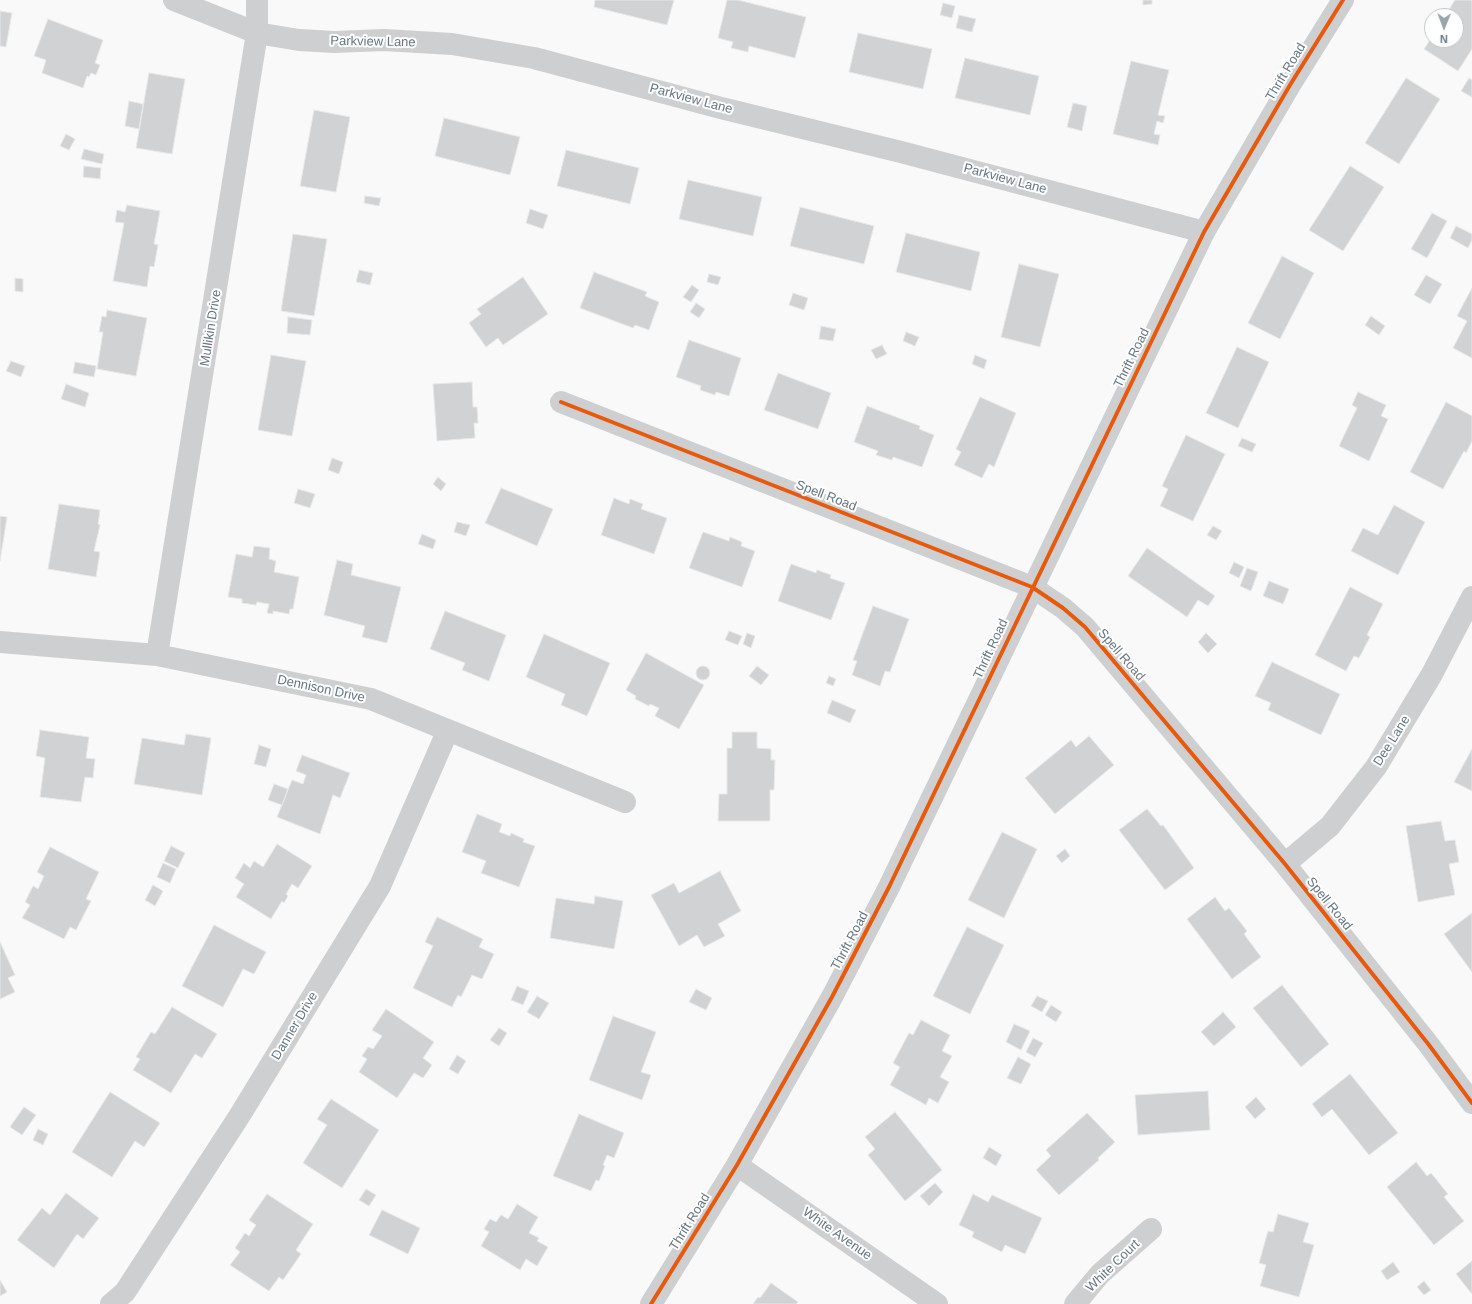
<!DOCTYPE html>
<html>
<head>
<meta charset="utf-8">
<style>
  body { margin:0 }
  #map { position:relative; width:1472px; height:1304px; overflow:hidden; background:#f9f9f9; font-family:Helvetica,sans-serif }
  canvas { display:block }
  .north { position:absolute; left:1424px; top:8px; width:40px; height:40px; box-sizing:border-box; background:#fff; border:1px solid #c1c8cd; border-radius:50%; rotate:181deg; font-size:11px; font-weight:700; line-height:16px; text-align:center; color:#657683 }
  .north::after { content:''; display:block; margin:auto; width:14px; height:18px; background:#99a4ac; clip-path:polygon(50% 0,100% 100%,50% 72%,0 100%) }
</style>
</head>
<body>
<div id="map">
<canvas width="1472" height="1304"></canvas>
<div class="north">N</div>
</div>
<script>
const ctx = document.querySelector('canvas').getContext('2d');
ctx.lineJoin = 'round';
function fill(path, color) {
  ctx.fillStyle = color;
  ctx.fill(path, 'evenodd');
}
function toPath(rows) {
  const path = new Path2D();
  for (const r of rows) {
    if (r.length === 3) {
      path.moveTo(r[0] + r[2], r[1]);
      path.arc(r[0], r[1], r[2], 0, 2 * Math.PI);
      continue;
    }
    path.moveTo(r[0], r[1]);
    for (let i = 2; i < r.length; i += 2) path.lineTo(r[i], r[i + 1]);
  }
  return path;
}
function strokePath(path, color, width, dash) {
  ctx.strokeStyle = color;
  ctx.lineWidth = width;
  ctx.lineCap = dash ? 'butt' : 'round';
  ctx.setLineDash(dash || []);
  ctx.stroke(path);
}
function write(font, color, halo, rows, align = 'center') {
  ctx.font = font + ' Helvetica,sans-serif';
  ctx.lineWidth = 4;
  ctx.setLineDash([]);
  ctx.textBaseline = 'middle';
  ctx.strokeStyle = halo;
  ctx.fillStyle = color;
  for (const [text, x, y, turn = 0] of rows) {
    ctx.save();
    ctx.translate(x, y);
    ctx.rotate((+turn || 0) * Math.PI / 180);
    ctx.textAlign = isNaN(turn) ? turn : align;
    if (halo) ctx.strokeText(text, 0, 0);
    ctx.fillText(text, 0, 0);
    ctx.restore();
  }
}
const building = toPath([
  [595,0,674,0,667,25,594,7,595,0],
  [727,0,738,0,806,17,795,58,749,46,748,52,731,48,733,42,718,38,727,0],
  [1143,0,1152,0,1152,4,1143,5,1143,0],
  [1455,0,1472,0,1472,49,1458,71,1424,49,1432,37,1432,40,1456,40,1456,16,1445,16,1455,0],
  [943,3,955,6,952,18,940,15,943,3],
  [0,11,12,13,6,47,0,46,0,11],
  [959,15,976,19,972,32,956,28,959,15],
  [48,19,103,40,95,63,100,65,96,75,91,73,89,77,87,76,83,88,42,73,46,60,34,56,48,19],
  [858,33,932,49,923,89,849,72,858,33],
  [965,58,1039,76,1030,115,955,98,965,58],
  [1131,61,1169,70,1158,115,1165,116,1163,123,1157,121,1154,134,1160,135,1158,145,1113,134,1131,61],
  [149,73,185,79,172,154,136,148,149,73],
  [1406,78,1440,99,1399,164,1365,143,1406,78],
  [1469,78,1472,80,1472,97,1461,91,1469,78],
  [129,101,143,104,139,129,125,126,129,101],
  [1073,103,1087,106,1082,131,1067,127,1073,103],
  [314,110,350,117,336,192,300,186,314,110],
  [444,118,520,137,510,175,435,156,444,118],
  [66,134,75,139,69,150,60,146,66,134],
  [84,149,104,154,102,164,81,159,84,149],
  [566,150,639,168,630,204,557,186,566,150],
  [84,166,101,168,100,179,83,177,84,166],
  [1350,166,1384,187,1343,251,1309,230,1350,166],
  [688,180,762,197,753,236,679,219,688,180],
  [365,196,381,198,379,206,364,203,365,196],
  [127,205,160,211,154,244,158,245,154,267,150,266,147,287,113,281,124,223,115,222,117,210,125,212,127,205],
  [800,207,874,226,864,264,790,246,800,207],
  [530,209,548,215,543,229,526,223,530,209],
  [1432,213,1447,221,1427,258,1411,249,1432,213],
  [1456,226,1472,234,1472,240,1468,248,1450,238,1456,226],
  [906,233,980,252,971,291,896,272,906,233],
  [293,234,327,239,314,316,281,311,293,234],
  [1282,256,1314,273,1280,339,1248,323,1282,256],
  [1019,264,1059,274,1040,347,1001,337,1019,264],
  [359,270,373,273,370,285,356,282,359,270],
  [594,272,647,292,645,296,659,302,649,330,635,325,633,328,580,308,594,272],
  [709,274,721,277,718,285,707,282,709,274],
  [1426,275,1442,284,1430,304,1414,295,1426,275],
  [523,277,548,314,503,345,498,338,486,347,469,323,481,314,477,309,523,277],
  [15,278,23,279,23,292,15,291,15,278],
  [692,285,699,290,691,302,683,297,692,285],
  [1472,288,1472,358,1453,348,1467,321,1457,316,1472,288],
  [793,293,808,298,804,310,789,305,793,293],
  [696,303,705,309,699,318,690,312,696,303],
  [107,310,147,318,136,376,97,369,103,332,99,332,102,316,106,317,107,310],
  [1371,316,1385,326,1379,335,1365,325,1371,316],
  [288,317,312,320,310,335,287,333,288,317],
  [821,326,836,329,833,341,819,339,821,326],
  [906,332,919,337,915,346,903,341,906,332],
  [689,340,741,358,729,396,716,392,715,395,700,390,701,386,676,377,689,340],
  [882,345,887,354,876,359,871,350,882,345],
  [1237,347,1269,362,1238,428,1206,413,1237,347],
  [271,355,306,361,292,436,258,430,271,355],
  [975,355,987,360,984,369,972,364,975,355],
  [11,361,25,366,21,377,6,371,11,361],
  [75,362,96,366,94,377,73,373,75,362],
  [778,373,831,393,818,429,764,410,778,373],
  [472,382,473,407,477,407,478,423,474,423,475,438,437,441,433,384,472,382],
  [66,384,89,393,85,407,61,399,66,384],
  [1358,392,1386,405,1381,416,1388,419,1369,461,1339,446,1357,408,1352,405,1358,392],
  [980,397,1016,413,994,467,989,464,982,478,954,465,961,452,956,449,980,397],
  [1446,402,1472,416,1472,441,1466,453,1464,451,1443,489,1410,472,1446,402],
  [867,406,920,426,919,429,934,435,922,467,893,457,892,460,876,455,878,451,854,442,867,406],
  [1186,435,1225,454,1193,521,1160,506,1168,489,1162,486,1186,435],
  [1242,438,1256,444,1252,452,1238,446,1242,438],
  [332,458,343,462,339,474,328,470,332,458],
  [438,477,446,484,441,491,433,484,438,477],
  [501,488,553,509,537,546,485,523,501,488],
  [298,489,315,494,310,508,294,503,298,489],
  [614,498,629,504,630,499,643,504,641,509,667,518,654,554,601,535,614,498],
  [59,504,100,510,98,524,100,525,94,551,100,552,96,577,48,569,59,504],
  [1394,505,1425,522,1398,575,1351,551,1363,528,1378,535,1394,505],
  [0,516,7,517,0,561,0,516],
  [457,522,470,525,466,536,454,532,457,522],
  [1213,526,1222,531,1216,540,1207,535,1213,526],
  [703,532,729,541,730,537,742,542,741,546,755,551,742,587,689,568,703,532],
  [422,534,436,540,433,549,418,544,422,534],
  [254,546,270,548,269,559,276,561,274,572,299,577,293,609,290,609,289,614,273,611,273,614,267,613,269,604,257,602,256,605,242,603,242,599,228,597,236,554,252,557,254,546],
  [1147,548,1215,596,1208,606,1198,600,1187,617,1128,576,1147,548],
  [337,560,353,564,351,575,401,587,387,643,362,637,365,626,324,615,337,560],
  [1234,562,1244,567,1239,578,1229,573,1234,562],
  [791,564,816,573,817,570,831,575,830,578,845,583,831,620,778,601,791,564],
  [1247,568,1258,572,1251,591,1240,586,1247,568],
  [1269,581,1289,589,1283,604,1263,596,1269,581],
  [1350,587,1383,604,1367,635,1370,637,1359,658,1354,656,1346,671,1315,655,1350,587],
  [873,606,909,619,890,672,885,671,880,686,852,675,857,661,853,660,873,606],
  [445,611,506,635,489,681,462,670,465,663,430,649,445,611],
  [729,631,742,636,738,645,725,640,729,631],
  [747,633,755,636,751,648,743,644,747,633],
  [1206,633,1217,644,1208,653,1198,642,1206,633],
  [544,634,610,663,587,716,561,705,565,694,526,677,544,634],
  [646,653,704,685,679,729,655,716,659,708,650,704,649,706,635,699,636,696,626,690,646,653],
  [1272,662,1340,694,1321,735,1268,710,1271,703,1255,696,1272,662],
  [703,673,7],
  [757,666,769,675,761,685,749,676,757,666],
  [829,676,836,679,833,686,826,683,829,676],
  [832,700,856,710,850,723,827,713,832,700],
  [40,730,89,737,86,758,95,759,93,778,85,777,81,802,40,797,45,758,36,756,40,730],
  [732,732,757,732,757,748,771,749,771,760,775,760,774,790,770,790,770,821,718,821,719,794,727,794,727,748,732,748,732,732],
  [186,734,211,738,202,795,134,784,142,738,184,745,186,734],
  [1089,736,1114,765,1055,814,1025,778,1071,740,1076,747,1089,736],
  [259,745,271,749,266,767,254,764,259,745],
  [1472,749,1472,791,1454,782,1472,749],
  [302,755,350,773,340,798,333,795,320,834,277,817,292,780,303,784,306,775,296,771,302,755],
  [274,784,288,789,282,805,268,800,274,784],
  [1147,809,1161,826,1163,825,1194,868,1165,890,1119,830,1147,809],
  [477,814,502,824,499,832,510,836,511,833,524,839,523,842,535,846,519,887,481,873,486,861,462,852,477,814],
  [1441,821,1445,841,1455,840,1459,862,1449,864,1455,895,1418,902,1406,826,1441,821],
  [1002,832,1037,849,1004,918,968,900,1002,832],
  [277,844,312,866,298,888,292,884,286,894,288,896,284,903,282,901,271,919,236,897,244,884,235,878,244,863,250,868,254,861,263,867,277,844],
  [171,846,185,853,178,868,164,861,171,846],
  [50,847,99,872,86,899,91,901,76,930,70,927,64,939,22,918,30,905,25,902,33,886,38,889,44,876,37,872,50,847],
  [1065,849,1070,856,1062,863,1056,856,1065,849],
  [163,863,176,869,170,883,157,877,163,863],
  [720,871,741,911,718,924,725,936,704,947,697,935,679,946,651,895,674,883,679,893,720,871],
  [153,885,163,891,155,906,145,900,153,885],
  [595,896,623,901,614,949,550,938,556,898,594,904,595,896],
  [1215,897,1225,911,1229,908,1247,931,1244,934,1261,957,1232,979,1187,919,1215,897],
  [1472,913,1472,972,1444,934,1472,913],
  [437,917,483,939,479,947,494,954,482,979,472,975,461,997,458,995,452,1007,413,988,433,946,425,942,437,917],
  [214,925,266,952,254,974,243,969,223,1007,182,986,214,925],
  [967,927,1004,945,970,1014,933,996,967,927],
  [0,942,15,975,8,978,15,992,0,999,0,942],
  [1282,985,1329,1044,1301,1067,1253,1008,1282,985],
  [517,986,529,991,523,1005,511,1000,517,986],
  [696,989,712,998,706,1010,689,1002,696,989],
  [537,996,549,1003,539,1019,527,1012,537,996],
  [1037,996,1048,1001,1042,1012,1031,1006,1037,996],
  [1051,1005,1062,1012,1056,1022,1045,1015,1051,1005],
  [172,1007,217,1034,202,1058,195,1054,171,1093,133,1070,140,1059,136,1057,151,1032,155,1034,172,1007],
  [386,1009,434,1042,423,1058,432,1065,423,1078,414,1073,397,1098,359,1072,367,1059,362,1056,368,1047,373,1049,382,1036,372,1030,386,1009],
  [1223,1012,1236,1027,1214,1046,1201,1032,1223,1012],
  [613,1016,656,1032,641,1072,651,1075,642,1100,589,1080,613,1016],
  [921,1020,950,1035,942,1051,952,1056,940,1077,949,1082,938,1103,929,1098,926,1105,890,1085,900,1067,893,1063,909,1033,913,1035,921,1020],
  [1014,1024,1030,1031,1021,1050,1006,1042,1014,1024],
  [499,1028,507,1033,499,1046,490,1040,499,1028],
  [1033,1038,1043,1043,1035,1057,1026,1052,1033,1038],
  [457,1055,466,1061,458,1074,449,1069,457,1055],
  [1018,1057,1031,1064,1021,1084,1007,1078,1018,1057],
  [1350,1074,1398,1133,1369,1155,1332,1109,1322,1117,1312,1104,1350,1074],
  [1208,1091,1210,1130,1138,1135,1135,1095,1208,1091],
  [110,1092,160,1123,144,1147,135,1141,112,1177,72,1152,110,1092],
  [1256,1097,1266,1109,1255,1119,1245,1107,1256,1097],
  [331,1099,379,1130,342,1188,303,1163,327,1125,317,1119,331,1099],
  [24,1107,36,1115,22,1135,10,1127,24,1107],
  [895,1112,942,1170,905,1201,868,1155,875,1149,865,1137,895,1112],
  [1087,1113,1115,1142,1098,1158,1099,1160,1059,1195,1036,1170,1051,1156,1046,1150,1087,1113],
  [579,1114,624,1133,614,1158,607,1155,603,1165,605,1166,599,1181,596,1180,591,1191,553,1176,579,1114],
  [38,1129,48,1134,43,1145,33,1140,38,1129],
  [989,1147,1002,1155,996,1166,983,1158,989,1147],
  [1416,1162,1427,1176,1431,1173,1448,1194,1444,1197,1464,1221,1434,1245,1387,1187,1416,1162],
  [935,1183,943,1192,929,1206,920,1196,935,1183],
  [366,1189,376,1195,369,1206,359,1200,366,1189],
  [66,1193,99,1218,83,1239,77,1234,54,1268,17,1240,42,1208,50,1215,66,1193],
  [267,1194,313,1224,296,1250,301,1254,283,1280,279,1277,269,1291,230,1265,240,1252,235,1248,245,1233,249,1236,256,1225,249,1220,267,1194],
  [973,1194,988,1202,992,1195,1042,1218,1025,1254,1005,1245,1002,1252,972,1237,974,1232,959,1225,973,1194],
  [517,1204,538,1217,529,1233,539,1238,537,1241,548,1247,537,1266,526,1259,520,1270,481,1246,489,1232,484,1229,490,1219,496,1222,501,1215,508,1219,517,1204],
  [382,1210,420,1228,408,1254,369,1235,382,1210],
  [1278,1214,1309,1223,1303,1242,1314,1245,1299,1297,1260,1286,1266,1265,1259,1263,1268,1231,1273,1232,1278,1214],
  [1472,1261,1472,1294,1456,1274,1472,1261],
  [1393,1262,1400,1272,1387,1280,1381,1271,1393,1262],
  [0,1280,7,1292,0,1296,0,1280],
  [1424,1281,1431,1290,1424,1295,1417,1287,1424,1281],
  [771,1283,798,1302,796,1304,753,1304,758,1297,760,1298,771,1283]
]);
fill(building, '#d0d2d3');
strokePath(building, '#e8e8e8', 1);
strokePath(toPath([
  [174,0,257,33,299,40,334,42,384,40,452,44,534,58,721,108,901,152,1204,232],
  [561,402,1032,587,1063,608,1085,627,1285,864,1429,1045,1472,1103],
  [0,642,157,655,371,699,625,802],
  [157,655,257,33,257,0],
  [1285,864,1330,826,1376,767,1432,674,1472,597],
  [737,1165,937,1304],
  [111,1304,125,1292,240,1115,380,886,448,730],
  [1075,1304,1100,1274,1151,1229]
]), '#cecfd0', 22);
strokePath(toPath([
  [651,1304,737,1165,832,997,889,887,1204,232,1290,85,1343,0]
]), '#cecfd0', 22);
strokePath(toPath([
  [561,402,1032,587,1063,608,1085,627,1285,864,1429,1045,1472,1103],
  [651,1304,737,1165,832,997,889,887,1204,232,1290,85,1343,0]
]), '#e8590c', 4);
write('13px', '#657683', '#fff', [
  ["Parkview Lane",373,42,1],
  ["Thrift Road",1286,72,-59],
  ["Parkview Lane",691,99,15],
  ["Parkview Lane",1005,179,15],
  ["Mullikin Drive",211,328,-81],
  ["Thrift Road",1132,358,-64],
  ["Spell Road",826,496,21],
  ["Thrift Road",991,649,-65],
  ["Spell Road",1121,655,49],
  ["Dennison Drive",321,689,12],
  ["Dee Lane",1392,741,-58],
  ["Spell Road",1329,904,51],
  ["Thrift Road",850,941,-62],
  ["Danner Drive",295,1026,-59],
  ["Thrift Road",690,1222,-58],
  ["White Avenue",837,1234,35],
  ["White Court",1113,1266,-44]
]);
</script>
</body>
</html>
